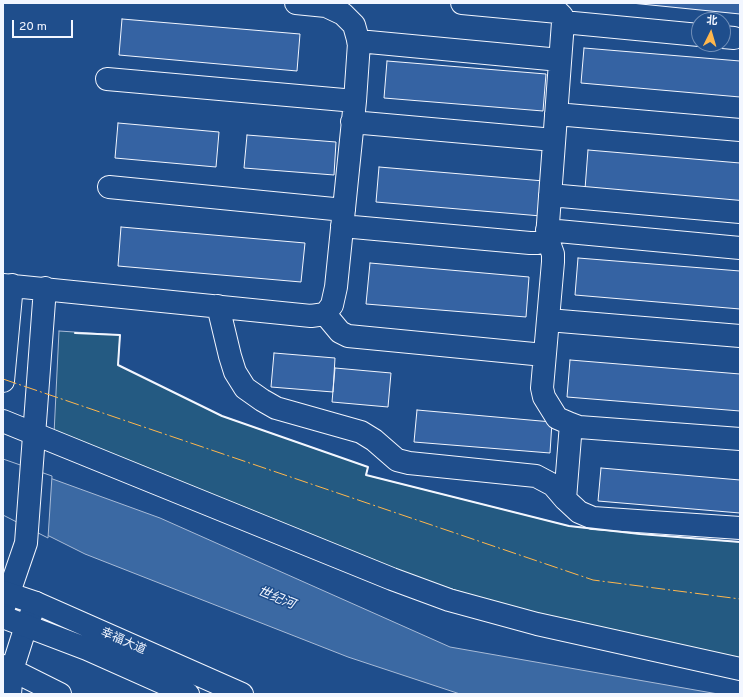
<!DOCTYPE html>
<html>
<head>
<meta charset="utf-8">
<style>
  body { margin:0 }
  #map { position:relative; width:743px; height:697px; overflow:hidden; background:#1f4e8c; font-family:Overpass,"Noto Sans SC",sans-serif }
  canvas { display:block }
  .frame { position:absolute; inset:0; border:4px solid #f2f6ff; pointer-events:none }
  .north { position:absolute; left:691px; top:12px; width:40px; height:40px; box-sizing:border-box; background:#1f4e8c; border:1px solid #7391ba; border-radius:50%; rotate:5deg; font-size:11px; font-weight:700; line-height:16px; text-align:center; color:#f2f6ff }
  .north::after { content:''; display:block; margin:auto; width:14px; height:18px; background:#ffb74d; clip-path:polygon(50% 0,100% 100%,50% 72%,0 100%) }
  .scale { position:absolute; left:12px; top:20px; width:61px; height:18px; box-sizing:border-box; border:2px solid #f2f6ff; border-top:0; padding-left:5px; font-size:12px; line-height:14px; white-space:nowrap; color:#f2f6ff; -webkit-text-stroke:3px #1f4e8c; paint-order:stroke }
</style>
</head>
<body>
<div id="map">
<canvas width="743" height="697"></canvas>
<div class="frame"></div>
<div class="north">北</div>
<div class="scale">20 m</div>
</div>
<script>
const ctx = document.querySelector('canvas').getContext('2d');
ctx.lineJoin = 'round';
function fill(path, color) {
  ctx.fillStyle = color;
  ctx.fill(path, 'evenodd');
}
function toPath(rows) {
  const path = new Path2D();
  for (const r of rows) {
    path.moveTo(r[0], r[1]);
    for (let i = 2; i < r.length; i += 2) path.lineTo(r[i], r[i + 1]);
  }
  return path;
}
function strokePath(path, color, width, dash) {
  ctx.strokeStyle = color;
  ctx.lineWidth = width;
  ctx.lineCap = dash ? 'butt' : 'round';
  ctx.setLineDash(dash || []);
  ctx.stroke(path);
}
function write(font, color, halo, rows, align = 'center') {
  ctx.font = font + ' Overpass,"Noto Sans SC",sans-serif';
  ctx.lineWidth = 3;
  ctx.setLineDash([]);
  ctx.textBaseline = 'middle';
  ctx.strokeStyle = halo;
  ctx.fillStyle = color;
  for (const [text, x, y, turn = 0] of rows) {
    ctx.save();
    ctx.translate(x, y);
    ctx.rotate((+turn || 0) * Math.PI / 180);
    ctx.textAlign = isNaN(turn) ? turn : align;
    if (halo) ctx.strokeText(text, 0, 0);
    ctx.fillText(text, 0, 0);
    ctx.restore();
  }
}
const green = toPath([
  [59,331,120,335,118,365,222,416,368,467,366,475,569,526,640,534,740,542,740,661,532,614,394,571,54,434,59,331]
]);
fill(green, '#245a82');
strokePath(green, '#a8bbd7', 1);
const water = toPath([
  [3,461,160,518,450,647,718,694,460,694,348,657,85,554,3,513,3,461]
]);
fill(water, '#3b69a3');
strokePath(water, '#a8bbd7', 1);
const pier = toPath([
  [3,459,52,476,48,538,3,515,3,459]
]);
fill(pier, '#1f4e8c');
strokePath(pier, '#a8bbd7', 1);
const building = toPath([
  [631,3,740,3,740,14,631,3],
  [122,19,300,34,297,71,119,55,122,19],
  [584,48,740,61,740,97,581,83,584,48],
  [387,61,546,74,543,111,384,98,387,61],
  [118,123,219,132,216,167,115,158,118,123],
  [247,135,336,142,334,175,244,168,247,135],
  [588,150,740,163,740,202,585,189,588,150],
  [379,167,544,181,541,216,376,202,379,167],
  [121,227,305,243,301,282,118,266,121,227],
  [578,258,740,271,740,309,575,295,578,258],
  [370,263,529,277,526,317,366,304,370,263],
  [274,353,335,358,333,392,271,387,274,353],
  [570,360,740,374,740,411,567,397,570,360],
  [335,368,391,373,388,407,332,402,335,368],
  [417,410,552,422,550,453,414,442,417,410],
  [601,468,740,480,740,513,598,501,601,468]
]);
fill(building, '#3563a3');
strokePath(building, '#f2f6ff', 1);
const minor = toPath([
  [563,22,699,35],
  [723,37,734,38],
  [358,41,560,60],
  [107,79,355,101],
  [556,114,740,130],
  [352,122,554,140],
  [109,187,344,210],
  [550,195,740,212],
  [342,226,530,243,538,243,544,240,547,237,563,22,562,16,558,12,462,3],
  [547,230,740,248],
  [547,237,553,254,553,262,542,388,544,397,557,418,571,424,579,427,740,439],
  [3,285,311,316,325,314,332,305,336,287,355,101,359,43,354,25,343,14,326,6,296,3],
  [218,306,230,356,235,372,245,388,262,400,276,408,361,432,374,440,397,460,409,463,536,476,553,485,565,499,579,512,593,518,740,528],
  [325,314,340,332,348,336,544,355],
  [548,320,740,336],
  [3,381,12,285],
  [3,421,392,579,449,600,537,624,740,669],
  [565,499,571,424],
  [3,610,26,543,45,288],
  [3,666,12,670,26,626,36,603],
  [10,694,12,670,60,694]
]);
const major = toPath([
  [3,592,36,603,242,694],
  [3,617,87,649,188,694]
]);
strokePath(minor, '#f2f6ff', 24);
strokePath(major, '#f2f6ff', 24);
strokePath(minor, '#1f4e8c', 22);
strokePath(major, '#1f4e8c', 22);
strokePath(toPath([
  [75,333,120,335,118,365,222,416,368,467,366,475,569,526,640,534,740,542]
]), '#f2f6ff', 2);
strokePath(toPath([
  [3,379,593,580,740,599]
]), '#ffb74d', 1, [14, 3, 2, 3]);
write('12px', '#f2f6ff', '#1f4e8c', [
  ["幸福大道",123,642,24]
]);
write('italic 13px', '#f2f6ff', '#1f4e8c', [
  ["世纪河",276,599,22]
]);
</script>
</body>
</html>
